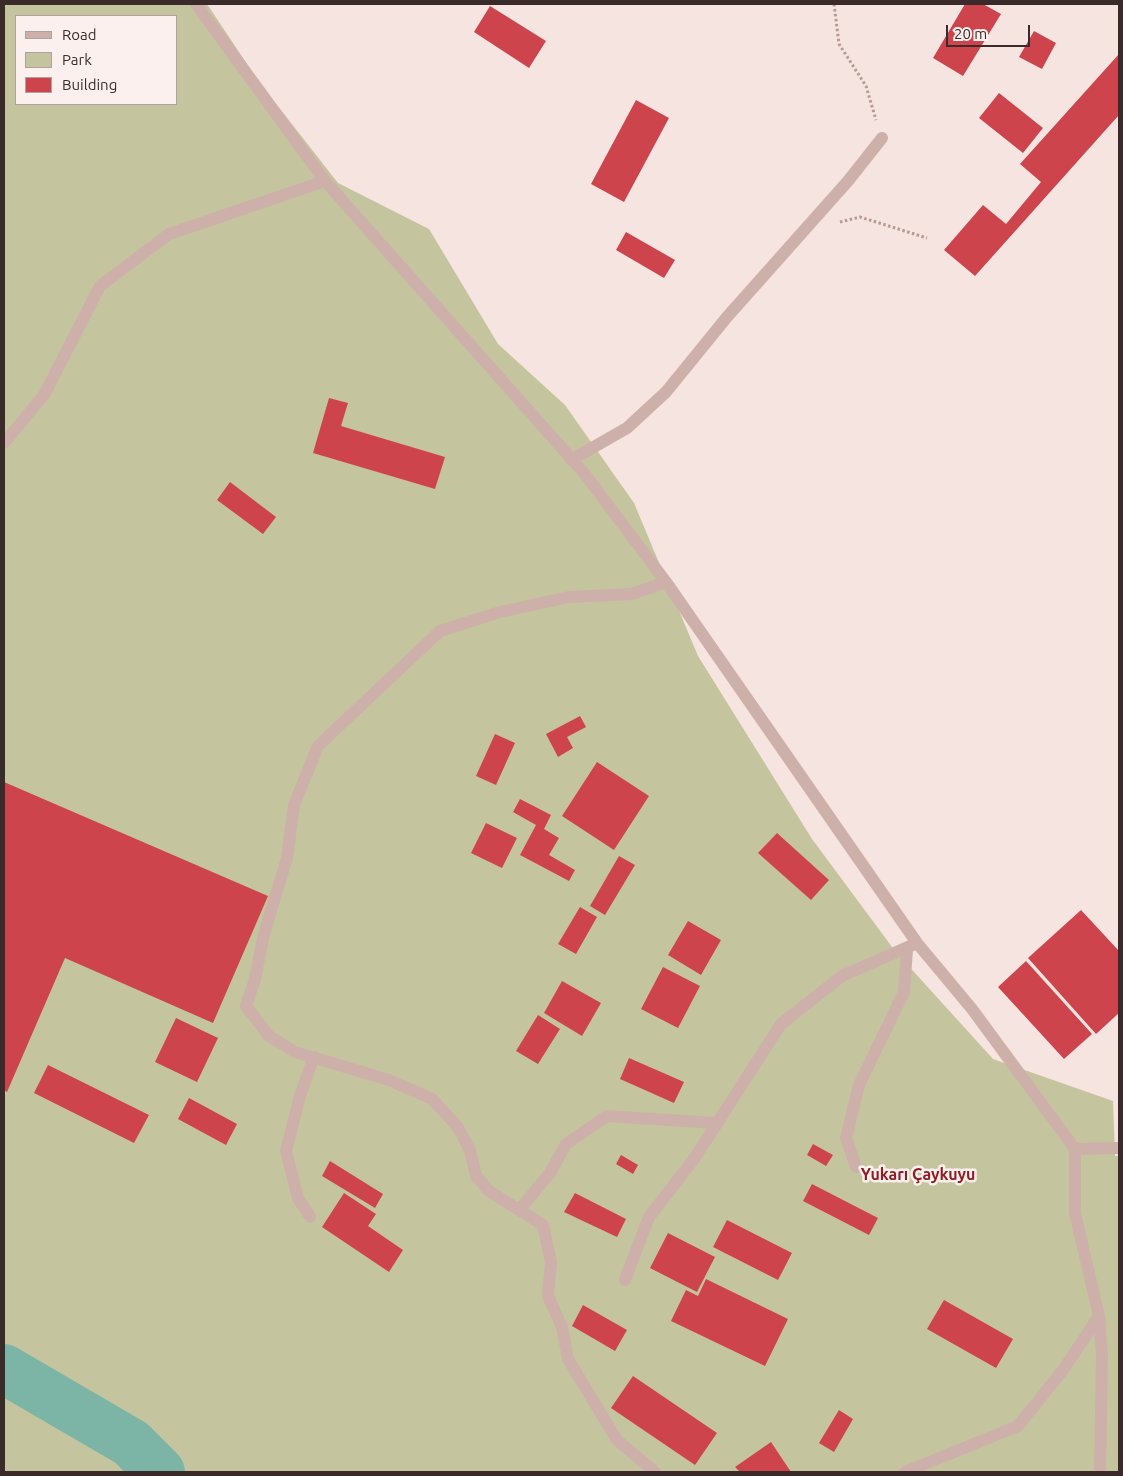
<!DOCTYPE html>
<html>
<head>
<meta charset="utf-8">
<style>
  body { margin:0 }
  #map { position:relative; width:1123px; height:1476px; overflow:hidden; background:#f5e4df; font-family:Ubuntu,sans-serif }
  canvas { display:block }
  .frame { position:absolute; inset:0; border:5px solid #3b2a2a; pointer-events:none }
  .legend { position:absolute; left:15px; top:15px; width:162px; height:90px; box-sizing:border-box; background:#fbf0ed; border:1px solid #aea19f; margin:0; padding:6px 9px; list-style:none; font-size:15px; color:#3b2a2a }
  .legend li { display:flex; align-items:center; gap:10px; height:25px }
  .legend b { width:25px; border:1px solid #aea19f }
  .scale { position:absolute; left:946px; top:25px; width:84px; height:22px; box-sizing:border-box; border:2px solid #3b2a2a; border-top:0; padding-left:6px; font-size:15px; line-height:18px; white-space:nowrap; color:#3b2a2a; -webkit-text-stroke:4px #fbf0ed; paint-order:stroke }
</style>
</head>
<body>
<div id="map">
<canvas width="1123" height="1476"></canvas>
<div class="frame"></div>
<ul class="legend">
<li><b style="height:6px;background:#ceb0aa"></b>Road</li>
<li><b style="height:14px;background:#c4c59e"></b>Park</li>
<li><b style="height:14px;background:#ce444c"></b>Building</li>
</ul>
<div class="scale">20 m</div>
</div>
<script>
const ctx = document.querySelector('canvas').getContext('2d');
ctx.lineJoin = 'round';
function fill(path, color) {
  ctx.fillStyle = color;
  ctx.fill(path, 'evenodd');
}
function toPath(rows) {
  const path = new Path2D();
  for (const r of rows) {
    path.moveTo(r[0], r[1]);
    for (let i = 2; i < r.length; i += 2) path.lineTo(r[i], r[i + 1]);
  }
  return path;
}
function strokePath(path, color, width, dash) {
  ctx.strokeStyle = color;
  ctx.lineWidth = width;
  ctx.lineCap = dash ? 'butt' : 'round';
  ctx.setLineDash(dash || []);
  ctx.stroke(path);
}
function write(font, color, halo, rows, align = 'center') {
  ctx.font = font + ' Ubuntu,sans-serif';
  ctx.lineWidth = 5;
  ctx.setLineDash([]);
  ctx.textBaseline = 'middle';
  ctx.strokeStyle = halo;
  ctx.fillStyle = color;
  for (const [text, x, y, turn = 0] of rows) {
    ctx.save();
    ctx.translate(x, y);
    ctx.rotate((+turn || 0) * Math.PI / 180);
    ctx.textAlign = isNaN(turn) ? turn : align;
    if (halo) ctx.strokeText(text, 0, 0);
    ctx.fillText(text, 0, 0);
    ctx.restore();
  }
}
fill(toPath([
  [4,4,207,4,259,82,338,183,429,229,498,344,565,405,634,503,698,656,812,839,895,951,993,1059,1113,1101,1115,1156,1119,1156,1119,1472,4,1472],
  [16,16,176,16,176,104,16,104]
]), '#c4c59e');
strokePath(toPath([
  [4,1369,131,1443,160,1472]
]), '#7cb4a6', 50);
fill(toPath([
  [965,4,983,4,1001,14,963,76,933,58],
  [490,6,546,41,529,68,474,32],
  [1034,31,1056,43,1042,69,1019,57],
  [1119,54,1119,115,975,276,944,250,983,205,1006,224,1041,182,1020,164],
  [999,93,1043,128,1023,153,979,118],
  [636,100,669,118,624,202,591,184],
  [626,232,675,260,664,278,616,250],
  [329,398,348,403,341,426,445,457,435,489,313,453],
  [230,482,276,517,263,534,217,500],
  [580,716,586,727,567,737,573,748,558,757,546,734],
  [495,734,515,743,496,785,476,776],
  [597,762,649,796,614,850,562,816],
  [4,782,268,896,213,1023,65,958,7,1092,4,1090],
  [520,799,551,815,544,829,559,838,549,855,575,870,569,881,520,855,536,825,513,812],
  [486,823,517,838,502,868,471,853],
  [777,833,829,880,811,900,758,853],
  [619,856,635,865,605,915,590,906],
  [580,907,597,917,576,954,558,944],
  [1081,910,1119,951,1119,1013,1096,1034,1028,958],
  [688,921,721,940,701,975,668,955],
  [1026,961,1092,1034,1064,1059,998,987],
  [663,967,700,986,678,1028,641,1009],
  [562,981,601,1003,582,1036,544,1013],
  [538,1015,560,1029,538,1064,516,1051],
  [176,1018,218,1038,197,1082,155,1062],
  [629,1058,684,1082,674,1103,620,1079],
  [48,1065,149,1115,134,1143,34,1093],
  [189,1098,237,1124,226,1145,178,1119],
  [813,1144,833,1155,826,1166,807,1155],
  [621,1155,638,1165,633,1174,616,1164],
  [330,1161,383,1194,375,1208,322,1176],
  [812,1184,878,1218,869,1235,803,1201],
  [344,1193,376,1214,368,1226,403,1250,389,1272,322,1227],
  [575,1193,626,1219,617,1237,564,1212],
  [727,1220,792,1253,778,1280,713,1247],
  [668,1233,715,1257,697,1292,650,1268],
  [706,1279,788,1319,765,1366,671,1321,686,1290,698,1296],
  [944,1300,1013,1339,996,1368,927,1329],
  [583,1305,627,1330,615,1351,572,1326],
  [633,1376,717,1433,695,1465,611,1408],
  [839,1410,853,1419,834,1452,819,1443],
  [771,1442,791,1472,740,1472,735,1467]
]), '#ce444c');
strokePath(toPath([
  [834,4,839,44,866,86,876,120],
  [840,222,860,217,927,238]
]), '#ba9994', 3, [2.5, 2.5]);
strokePath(toPath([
  [196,4,325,181,584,473,666,582,917,943,972,1009,1075,1149,1075,1213,1099,1316,1102,1355,1100,1472],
  [4,443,44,395,100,286,169,234,325,181],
  [571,460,627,428,666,392,727,317,848,181,882,138],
  [1075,1149,1119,1148],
  [856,1167,846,1138,859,1085,904,992,907,949],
  [520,1209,550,1173,566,1144,607,1116,716,1123],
  [310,1217,298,1198,286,1151,300,1096,314,1057],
  [625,1280,649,1217,694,1159,781,1024,842,976,917,943],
  [655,1472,617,1440,568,1359,562,1327,548,1296,551,1262,543,1225,489,1191,476,1176,470,1150,457,1126,432,1099,389,1080,295,1052,269,1036,246,1006,255,979,264,934,287,858,294,805,318,746,440,631,500,612,569,597,632,594,666,582],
  [905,1472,1018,1426,1063,1370,1099,1316]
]), '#ceb0aa', 12);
write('bold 16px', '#901d24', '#fbf0ed', [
  ["Yukarı Çaykuyu",918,1175]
]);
</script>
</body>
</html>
